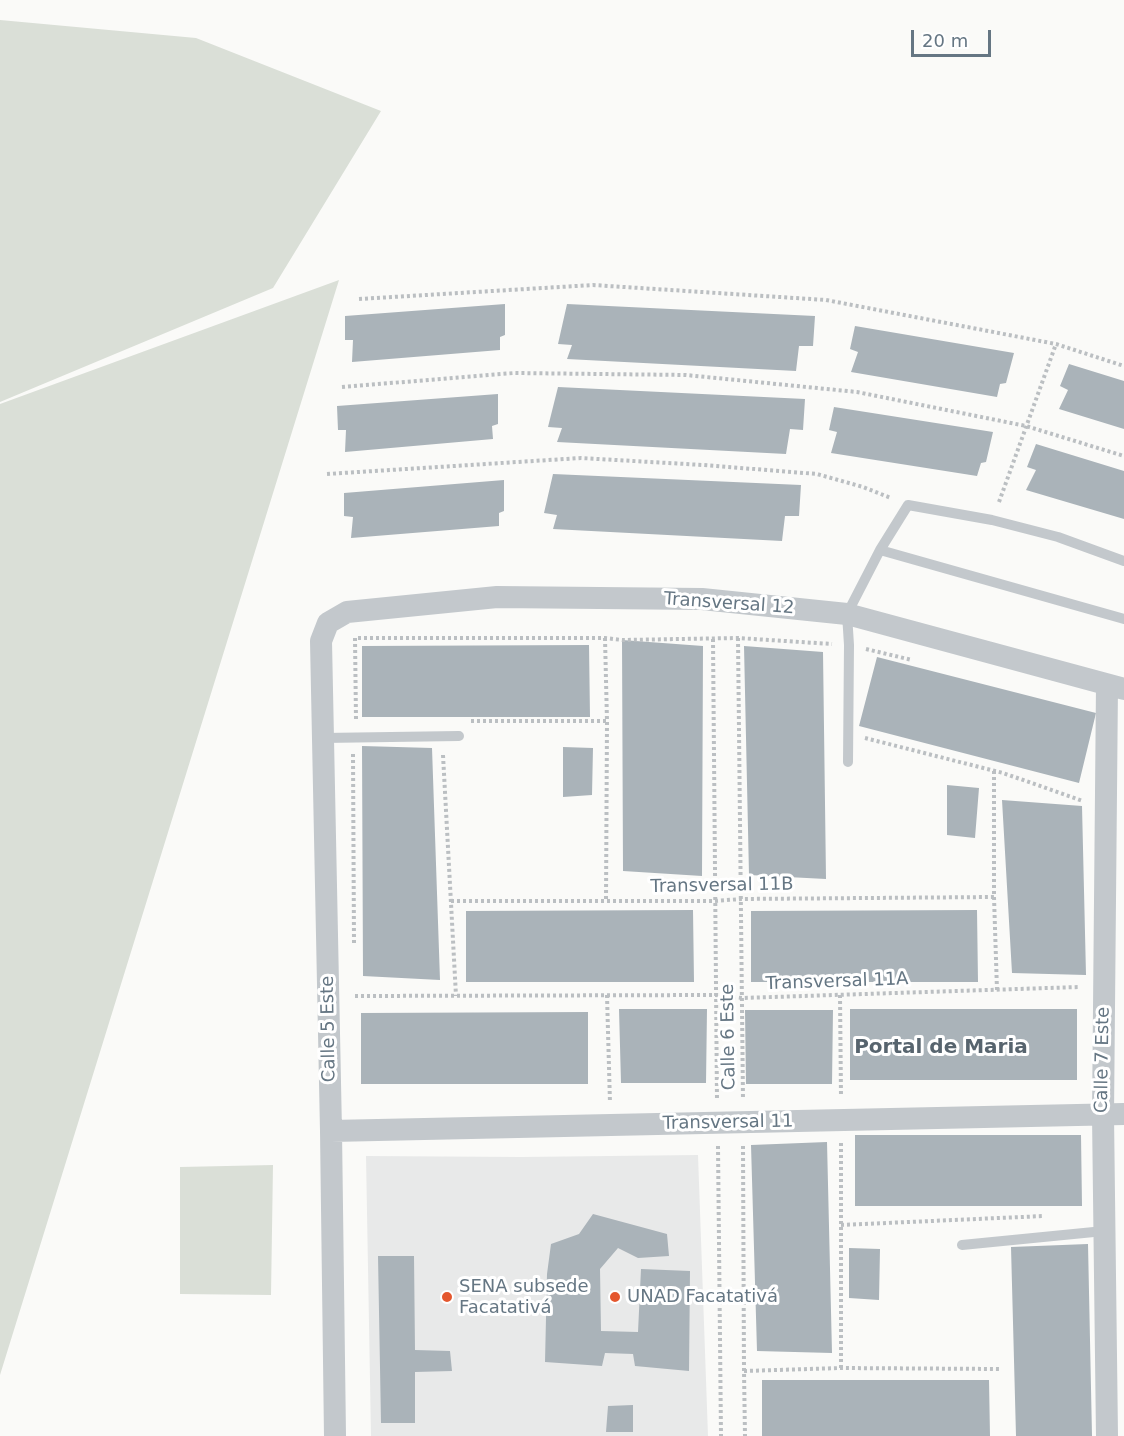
<!DOCTYPE html>
<html>
<head>
<meta charset="utf-8">
<style>
  body { margin:0 }
  #map { position:relative; width:1124px; height:1436px; overflow:hidden; background:#fafaf8; font-family:"DejaVu Sans",sans-serif }
  canvas { display:block }
  .scale { position:absolute; left:911px; top:30px; width:80px; height:27px; box-sizing:border-box; border:3px solid #657683; border-top:0; padding-left:8px; font-size:18px; line-height:21px; white-space:nowrap; color:#657683; -webkit-text-stroke:4px #fff; paint-order:stroke }
</style>
</head>
<body>
<div id="map">
<canvas width="1124" height="1436"></canvas>
<div class="scale">20 m</div>
</div>
<script>
const ctx = document.querySelector('canvas').getContext('2d');
ctx.lineJoin = 'round';
function fill(path, color) {
  ctx.fillStyle = color;
  ctx.fill(path, 'evenodd');
}
function toPath(rows) {
  const path = new Path2D();
  for (const r of rows) {
    path.moveTo(r[0], r[1]);
    for (let i = 2; i < r.length; i += 2) path.lineTo(r[i], r[i + 1]);
  }
  return path;
}
function strokePath(path, color, width, dash) {
  ctx.strokeStyle = color;
  ctx.lineWidth = width;
  ctx.lineCap = dash ? 'butt' : 'round';
  ctx.setLineDash(dash || []);
  ctx.stroke(path);
}
function write(font, color, halo, rows, align = 'center') {
  ctx.font = font + ' "DejaVu Sans",sans-serif';
  ctx.lineWidth = 6;
  ctx.setLineDash([]);
  ctx.textBaseline = 'middle';
  ctx.strokeStyle = halo;
  ctx.fillStyle = color;
  for (const [text, x, y, turn = 0] of rows) {
    ctx.save();
    ctx.translate(x, y);
    ctx.rotate((+turn || 0) * Math.PI / 180);
    ctx.textAlign = isNaN(turn) ? turn : align;
    if (halo) ctx.strokeText(text, 0, 0);
    ctx.fillText(text, 0, 0);
    ctx.restore();
  }
}
fill(toPath([
  [698,1155,708,1436,371,1436,366,1156,521,1157]
]), '#e8e9e9');
fill(toPath([
  [0,20,196,38,381,111,273,288,0,402],
  [339,280,0,1375,0,404],
  [273,1165,271,1295,180,1294,180,1167]
]), '#dadfd7');
fill(toPath([
  [505,304,505,335,500,337,500,350,352,362,353,340,345,340,345,316],
  [567,304,815,316,813,346,799,346,796,371,567,359,572,345,558,344],
  [855,326,1014,353,1006,383,1000,384,997,397,851,372,858,352,850,349],
  [1069,364,1124,381,1124,429,1059,409,1068,390,1060,386],
  [558,387,805,399,803,430,790,429,786,454,557,442,562,428,548,427],
  [498,394,498,424,492,426,493,439,345,452,346,430,338,430,337,406],
  [834,407,993,432,986,462,981,463,977,476,831,453,837,432,829,430],
  [1036,444,1124,471,1124,519,1026,490,1036,470,1027,467],
  [553,474,801,485,799,516,785,516,782,541,553,529,557,515,544,513],
  [504,480,504,511,499,513,499,526,351,538,353,517,344,516,344,493],
  [622,640,703,646,702,876,623,871],
  [589,645,590,717,362,717,362,646],
  [744,646,823,652,826,879,749,875],
  [877,657,1096,713,1079,783,859,726],
  [362,746,432,748,440,980,363,976],
  [563,747,593,748,592,795,563,797],
  [947,785,979,788,975,838,947,835],
  [1002,800,1082,806,1086,975,1012,973],
  [693,910,694,982,466,982,466,911],
  [977,910,978,982,751,982,751,911],
  [619,1009,707,1009,706,1083,621,1083],
  [850,1009,1077,1009,1077,1080,850,1080],
  [745,1010,833,1010,832,1084,746,1084],
  [588,1012,588,1084,361,1084,361,1013],
  [855,1135,1081,1135,1082,1206,855,1206],
  [827,1142,832,1353,757,1351,751,1145],
  [593,1214,667,1234,669,1256,638,1258,618,1248,600,1269,601,1331,638,1332,641,1269,690,1271,689,1371,635,1366,633,1354,605,1353,602,1366,545,1362,547,1274,551,1244,579,1234],
  [1088,1244,1092,1436,1016,1436,1011,1247],
  [849,1248,880,1249,879,1300,849,1298],
  [378,1256,414,1256,415,1350,450,1351,452,1371,415,1372,415,1423,381,1423],
  [762,1380,989,1380,990,1436,762,1436],
  [633,1405,633,1432,606,1432,608,1406]
]), '#aab3b9');
strokePath(toPath([
  [359,299,593,285,826,300,1056,344,1124,366],
  [342,387,514,373,686,375,857,392,1026,426,1124,456],
  [327,474,581,458,703,465,817,474,863,487,891,498],
  [999,502,1056,344],
  [605,638,607,721,606,901],
  [738,638,743,1100],
  [713,639,717,1100],
  [866,649,912,660],
  [356,719,355,638,605,638,622,640,738,638,832,644],
  [471,721,607,721],
  [865,738,1003,773,1083,801],
  [353,754,354,944],
  [443,755,456,996],
  [994,771,994,897,997,990],
  [451,901,715,901,741,899,994,897],
  [607,995,610,1103],
  [840,995,841,1096],
  [355,996,716,995,742,998,1079,987],
  [718,1146,721,1436],
  [743,1146,744,1371,745,1436],
  [841,1225,1044,1216],
  [841,1368,841,1143],
  [744,1371,841,1368,1000,1369]
]), '#bbbfc2', 4, [3, 3]);
strokePath(toPath([
  [880,550,1124,619],
  [323,738,459,736],
  [848,762,849,645,847,614,880,550,908,505,992,520,1058,537,1124,561],
  [962,1245,1104,1231]
]), '#c3c8cc', 10);
strokePath(toPath([
  [1107,685,1103,1115,1107,1436],
  [331,1131,1124,1114],
  [335,1436,331,1131,321,641,328,623,347,612,497,597,702,599,847,614,1124,689]
]), '#c3c8cc', 22);
for (const [x, y, r, color] of [
  [447,1297,6,"#e4572e"],
  [615,1297,6,"#e4572e"]
]) {
  const dot = new Path2D();
  dot.arc(x, y, r, 0, 2 * Math.PI);
  ctx.fillStyle = color;
  ctx.fill(dot);
  strokePath(dot, '#fff', 2);
}
write('18px', '#657683', '#fff', [
  ["Transversal 12",729,604,4],
  ["Transversal 11B",722,886,-1],
  ["Transversal 11A",837,982,-2],
  ["Calle 5 Este",329,1029,-91],
  ["Calle 6 Este",729,1037,-91],
  ["Calle 7 Este",1103,1060,-89],
  ["Transversal 11",728,1123,-1]
]);
write('18px', '#657683', '#fff', [
  ["SENA subsede",459,1287],
  ["Facatativá",459,1308],
  ["UNAD Facatativá",627,1297]
], 'left');
write('bold 20px', '#57646e', '#fff', [
  ["Portal de Maria",941,1048]
]);
</script>
</body>
</html>
